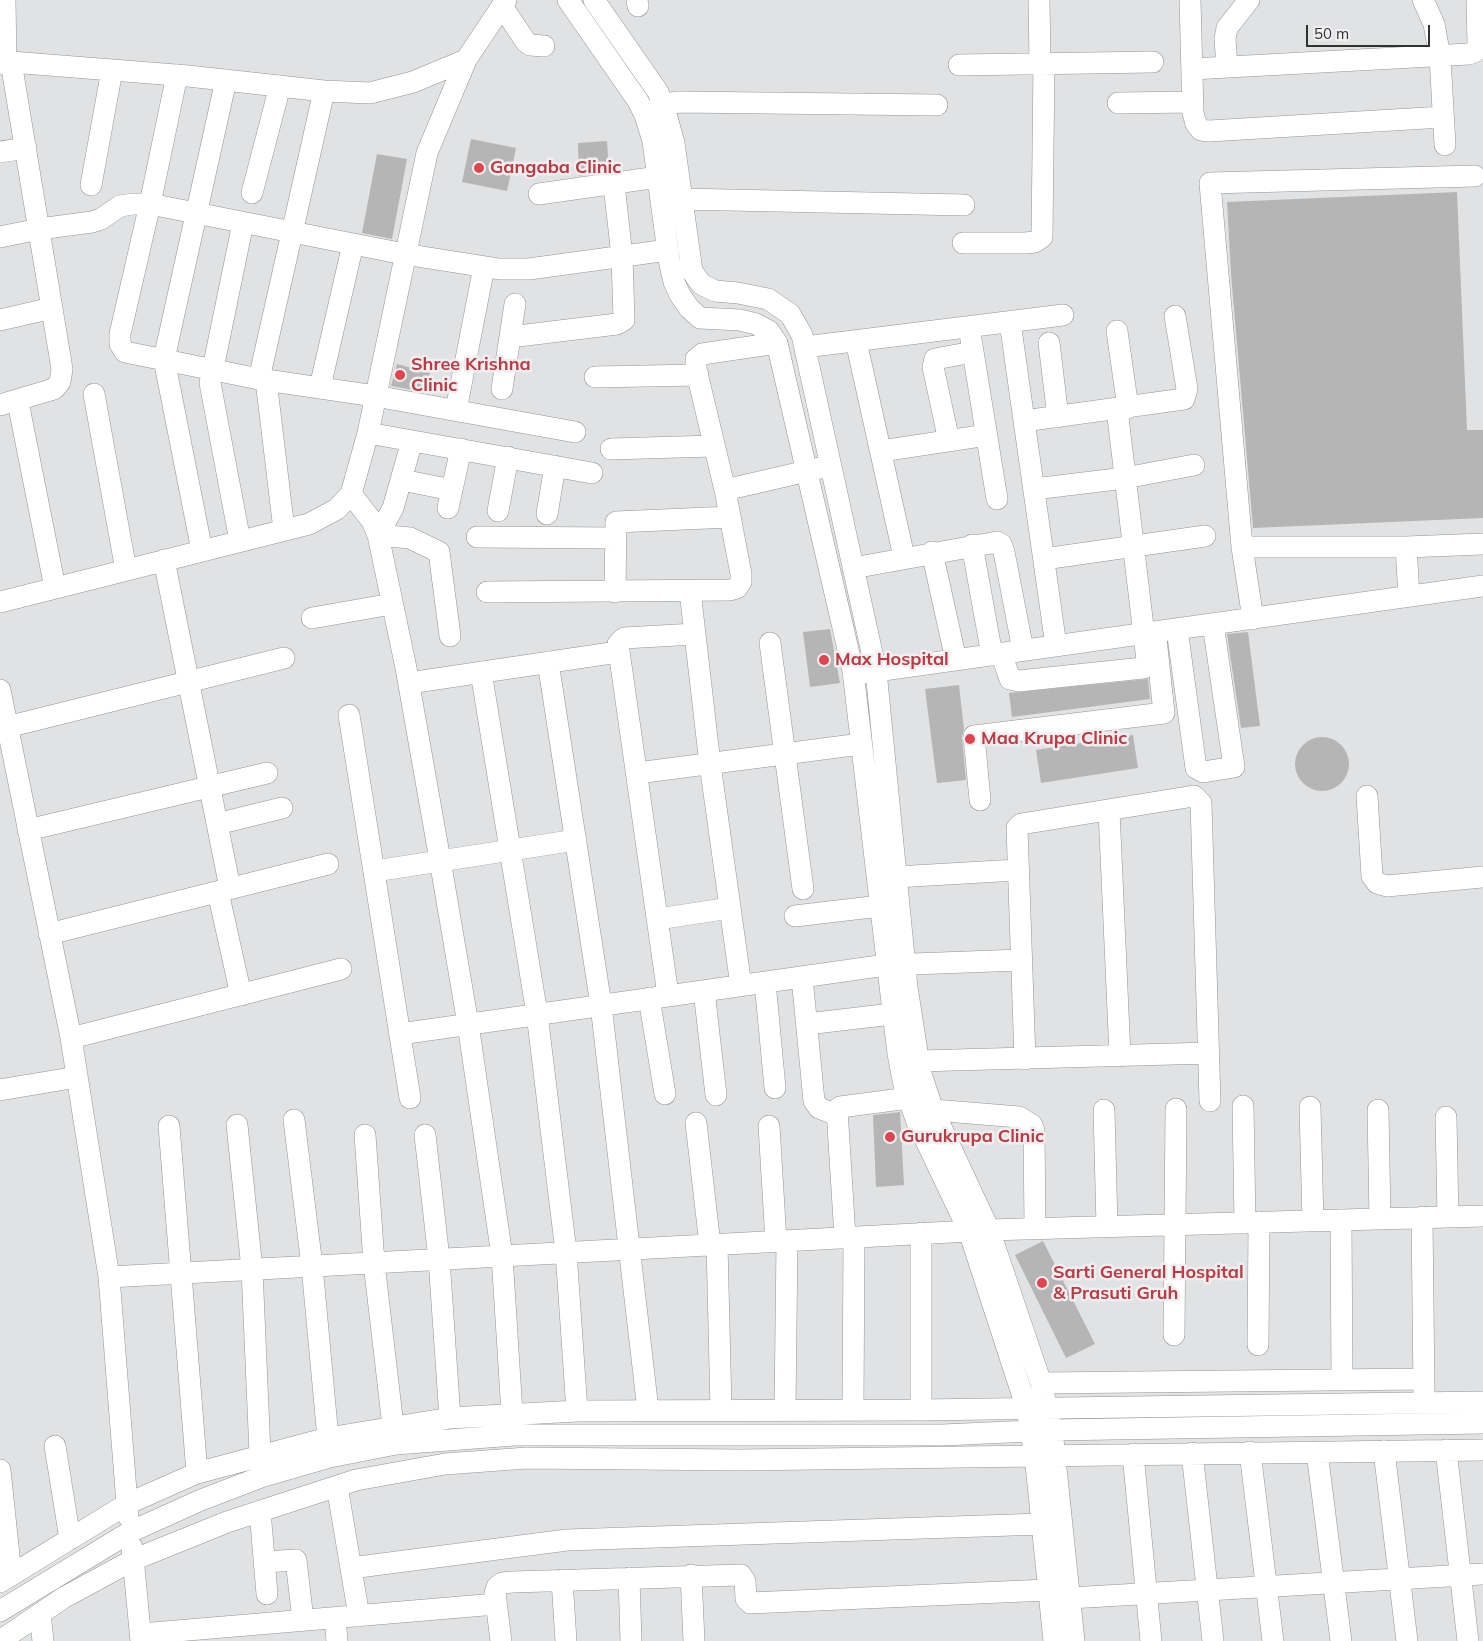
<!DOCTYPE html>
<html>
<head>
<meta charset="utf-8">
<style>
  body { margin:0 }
  #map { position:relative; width:1483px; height:1641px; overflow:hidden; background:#e1e2e3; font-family:Mulish,sans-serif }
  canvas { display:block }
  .scale { position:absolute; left:1306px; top:25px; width:124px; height:22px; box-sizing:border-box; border:2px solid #303131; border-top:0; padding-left:6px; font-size:15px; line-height:18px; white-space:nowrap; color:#303131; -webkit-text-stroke:4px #efeff1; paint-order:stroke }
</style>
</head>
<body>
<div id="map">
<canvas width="1483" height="1641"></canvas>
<div class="scale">50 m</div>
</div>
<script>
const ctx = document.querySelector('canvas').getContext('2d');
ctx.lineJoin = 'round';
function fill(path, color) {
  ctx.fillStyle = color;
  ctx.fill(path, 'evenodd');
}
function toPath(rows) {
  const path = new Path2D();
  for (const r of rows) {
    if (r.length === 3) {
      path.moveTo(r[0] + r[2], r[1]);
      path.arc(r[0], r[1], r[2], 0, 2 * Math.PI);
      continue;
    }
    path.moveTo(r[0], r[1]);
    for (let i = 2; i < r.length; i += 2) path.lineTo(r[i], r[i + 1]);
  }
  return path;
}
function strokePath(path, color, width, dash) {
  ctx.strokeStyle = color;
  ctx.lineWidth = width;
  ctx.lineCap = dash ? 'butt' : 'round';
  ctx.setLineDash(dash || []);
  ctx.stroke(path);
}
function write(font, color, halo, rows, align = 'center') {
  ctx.font = font + ' Mulish,sans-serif';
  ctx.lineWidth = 5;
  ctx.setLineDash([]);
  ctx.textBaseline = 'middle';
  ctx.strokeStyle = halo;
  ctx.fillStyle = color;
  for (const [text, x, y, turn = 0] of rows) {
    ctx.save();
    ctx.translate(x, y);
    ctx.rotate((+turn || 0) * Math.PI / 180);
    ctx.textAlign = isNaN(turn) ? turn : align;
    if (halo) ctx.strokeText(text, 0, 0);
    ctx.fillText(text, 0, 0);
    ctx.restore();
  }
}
fill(toPath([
  [471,139,516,148,507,191,462,182],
  [607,141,609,171,579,176,578,143],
  [377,154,407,159,392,239,362,233],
  [1457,192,1467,430,1483,430,1483,518,1253,528,1231,274,1227,202],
  [397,364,430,373,425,392,391,386],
  [830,629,840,683,810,687,803,632],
  [1248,632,1260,726,1241,728,1227,634],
  [1148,679,1150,699,1012,717,1009,693],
  [959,685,964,729,962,737,966,780,937,783,925,689],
  [1133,735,1138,768,1041,783,1036,750],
  [1322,764,27],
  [900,1112,904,1185,876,1187,873,1115],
  [1043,1241,1095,1344,1066,1358,1015,1255]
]), '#b6b5b6');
const minor = toPath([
  [5,0,6,63],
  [568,0,638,101,645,115,653,141,669,260,674,282,680,295,689,308,700,318,740,320,756,324,769,331,777,343,853,671,898,1054,904,1085,917,1122,969,1231,1027,1409,1035,1455,1054,1641],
  [594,0,658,92,666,114,674,143,692,271,701,284,715,291,738,293,768,299,790,314,802,335,876,671,907,987,920,1071,933,1110,989,1230,1041,1383,1052,1430,1074,1641],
  [637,0,638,6],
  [1039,0,1040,63],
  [1190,0,1193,113,1196,124,1201,130,1209,131,1443,117],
  [1423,0,1434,24,1440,57,1445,145],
  [502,6,526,42,530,45,544,46],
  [0,64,11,62,188,76,324,91,370,93,413,82,466,60],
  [959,65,1153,62],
  [1227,67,1225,39,1227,28,1249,0],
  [1192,69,1469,54,1476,51,1478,44,1477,0],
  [177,75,150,204,120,334,120,344,125,352,259,379,375,396,575,432],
  [1118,103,1193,102],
  [652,112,665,104,679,102,937,105],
  [0,152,26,148],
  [91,185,112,70],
  [252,193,280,86],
  [539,194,658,177],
  [669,202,682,199,964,205],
  [0,237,39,229,92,222,101,219,120,206,133,204,150,204,404,254,499,269,529,269,668,250],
  [963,243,1025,243,1035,242,1042,237,1044,63],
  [0,320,52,308],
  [1010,322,1056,646],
  [969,327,997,499],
  [1117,331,1128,408],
  [510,337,617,324,624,320,622,256,614,185],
  [856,341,904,557],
  [1049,343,1058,417],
  [805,347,1063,315],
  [595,377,698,375],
  [259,379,324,91],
  [266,380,284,530],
  [320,387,353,244],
  [502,389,515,304],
  [94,394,126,570],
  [18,402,55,588],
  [0,405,54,389,60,382,62,369,11,62],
  [456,410,484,267],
  [1024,421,1184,399,1187,389,1175,316],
  [368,433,592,473],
  [412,441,393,508,378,535,410,538,439,552,450,636],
  [949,441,933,367,935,359,973,352],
  [611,449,714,446],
  [881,451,987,435],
  [402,480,452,490],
  [1034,489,1125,478,1194,465],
  [725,490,820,468],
  [351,494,372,521,378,535,406,668,440,860,468,1024,502,1256,512,1413],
  [448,508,461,449],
  [498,511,508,457],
  [547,514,555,466],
  [477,537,616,538],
  [240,541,210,383,243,223],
  [972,545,992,655],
  [1242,547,1406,547,1483,544],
  [1406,547,1409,596],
  [202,551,164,359,226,80],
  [932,552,956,660],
  [1044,559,1205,536],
  [164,560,230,888],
  [853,568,997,542,1001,544,1004,552,1023,650],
  [690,591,710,764,741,986],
  [487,592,730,590,737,588,741,582,741,574,725,490,696,369,696,359,702,354,777,343],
  [615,592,616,522,730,517],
  [0,602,309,524,337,509,351,494,368,433,427,153,466,60,506,0],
  [312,618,392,604],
  [1253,619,1242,547,1210,183,1475,176],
  [1177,629,1196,768,1203,772,1234,767,1213,624],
  [770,643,803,889],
  [1001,653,1010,679,1019,681,1143,668,1147,660,1117,409],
  [548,662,601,1005,648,1410],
  [481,672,537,1014,566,1252,577,1411],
  [862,673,1483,586],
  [409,683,618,652],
  [0,690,71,1038,109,1277,128,1516],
  [349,715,410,1098],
  [7,727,284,658],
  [637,773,861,744],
  [1367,796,1372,876,1377,883,1387,886,1483,877],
  [980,800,974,736,1164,713,1156,638],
  [1109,810,1120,1056],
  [217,824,282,808],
  [28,830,267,773],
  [375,871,576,840],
  [896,877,1017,870],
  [218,892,241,995],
  [795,916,880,906],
  [658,919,730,908],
  [49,934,328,864],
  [802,977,814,1101,819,1108,837,1115],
  [765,982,775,1088],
  [704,991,716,1095],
  [668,995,618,644,624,638,695,634],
  [649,998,665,1094],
  [807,1024,892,1014],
  [400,1034,886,965,1021,960],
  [71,1038,341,969],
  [1025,1059,1017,828,1021,824,1194,796,1201,803,1210,1101],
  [918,1061,1209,1053],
  [0,1090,77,1077],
  [1243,1106,1245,1223],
  [1310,1107,1313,1221],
  [921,1109,1019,1117,1032,1125,1034,1131,1035,1228],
  [1104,1110,1107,1226],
  [1378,1110,1380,1219],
  [1446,1117,1448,1217],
  [294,1120,312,1266,328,1438],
  [696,1123,710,1245],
  [237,1125,252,1269,260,1454],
  [169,1126,197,1473],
  [769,1126,776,1241],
  [365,1135,374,1263,393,1426],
  [425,1135,439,1259,450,1418],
  [1422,1217,1424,1392],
  [1341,1220,1342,1380],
  [845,1237,837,1110,840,1107,909,1098],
  [717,1244,721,1409],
  [109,1277,989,1230,1483,1216],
  [1174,1335,1176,1109],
  [1258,1345,1259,1222],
  [1041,1383,1424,1379],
  [785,1409,787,1241],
  [853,1409,854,1237],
  [921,1410,921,1233],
  [55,1446,70,1539],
  [1446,1450,1468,1641],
  [1384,1451,1407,1641],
  [1250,1452,1273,1641],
  [1317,1452,1341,1641],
  [1192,1453,1213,1641],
  [1133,1454,1151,1641],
  [0,1470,11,1574],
  [337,1486,359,1616],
  [260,1511,267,1594],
  [132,1547,141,1641],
  [265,1562,296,1560,303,1620],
  [351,1568,567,1540,1042,1524],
  [691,1575,694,1641],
  [629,1578,631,1641],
  [562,1580,566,1641],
  [0,1582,127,1504,197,1473,328,1438,450,1418,577,1411,921,1410,1483,1402],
  [1070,1598,1483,1574],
  [0,1611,130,1532,201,1500,261,1477,330,1457,396,1444,514,1435,943,1435,1052,1430,1483,1423],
  [40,1614,43,1641],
  [335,1618,337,1641],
  [141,1634,496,1604],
  [0,1641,63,1598,133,1560,227,1522,356,1480,445,1464,527,1458,741,1460,1483,1450],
  [501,1641,495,1593,497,1587,502,1583,513,1582,741,1575,745,1581,746,1599,750,1603,1048,1590]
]);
strokePath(minor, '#949495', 22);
strokePath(minor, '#fff', 21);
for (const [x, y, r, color] of [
  [479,168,6,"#e0444e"],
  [400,375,6,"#e0444e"],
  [824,660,6,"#e0444e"],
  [970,739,6,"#e0444e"],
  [890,1137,6,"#e0444e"],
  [1042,1283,6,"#e0444e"]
]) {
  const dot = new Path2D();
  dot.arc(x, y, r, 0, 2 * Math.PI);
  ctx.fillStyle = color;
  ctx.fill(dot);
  strokePath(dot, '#efeff1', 2);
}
write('bold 18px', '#be3a42', '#efeff1', [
  ["Gangaba Clinic",490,168],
  ["Shree Krishna",411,365],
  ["Clinic",411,386],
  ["Max Hospital",835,660],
  ["Maa Krupa Clinic",981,739],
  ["Gurukrupa Clinic",901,1137],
  ["Sarti General Hospital",1053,1273],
  ["& Prasuti Gruh",1053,1294]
], 'left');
</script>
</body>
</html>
